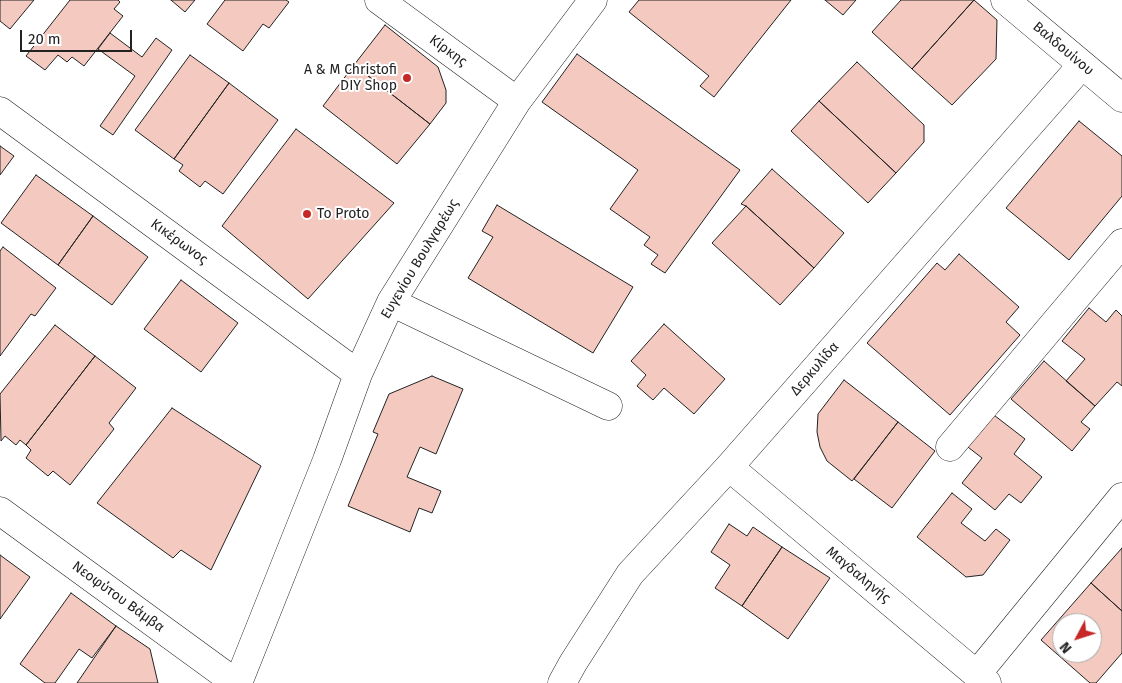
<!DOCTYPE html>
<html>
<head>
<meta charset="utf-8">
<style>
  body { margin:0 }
  #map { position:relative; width:1122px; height:683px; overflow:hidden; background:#fff; font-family:"Fira Sans",sans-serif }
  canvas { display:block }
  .north { position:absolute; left:1052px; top:613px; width:50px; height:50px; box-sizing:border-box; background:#fff; border:1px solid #a7a7a7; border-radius:50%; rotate:230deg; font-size:14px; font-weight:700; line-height:20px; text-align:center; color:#222 }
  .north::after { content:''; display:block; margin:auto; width:18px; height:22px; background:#c62828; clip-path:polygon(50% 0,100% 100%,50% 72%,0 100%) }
  .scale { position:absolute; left:20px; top:30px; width:112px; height:22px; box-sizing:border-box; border:2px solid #222; border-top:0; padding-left:6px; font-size:15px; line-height:18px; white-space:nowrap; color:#222; -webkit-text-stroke:4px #fff; paint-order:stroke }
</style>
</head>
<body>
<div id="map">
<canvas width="1122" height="683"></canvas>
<div class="north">N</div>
<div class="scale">20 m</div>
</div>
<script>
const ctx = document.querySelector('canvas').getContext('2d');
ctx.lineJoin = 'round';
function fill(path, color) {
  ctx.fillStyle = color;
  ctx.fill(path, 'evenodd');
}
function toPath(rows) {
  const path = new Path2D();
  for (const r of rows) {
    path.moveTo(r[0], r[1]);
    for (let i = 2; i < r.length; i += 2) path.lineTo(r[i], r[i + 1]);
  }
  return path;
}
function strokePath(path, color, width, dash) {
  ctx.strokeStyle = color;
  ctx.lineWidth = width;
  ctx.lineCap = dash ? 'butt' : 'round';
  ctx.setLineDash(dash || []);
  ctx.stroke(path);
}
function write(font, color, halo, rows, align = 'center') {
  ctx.font = font + ' "Fira Sans",sans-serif';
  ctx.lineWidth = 4;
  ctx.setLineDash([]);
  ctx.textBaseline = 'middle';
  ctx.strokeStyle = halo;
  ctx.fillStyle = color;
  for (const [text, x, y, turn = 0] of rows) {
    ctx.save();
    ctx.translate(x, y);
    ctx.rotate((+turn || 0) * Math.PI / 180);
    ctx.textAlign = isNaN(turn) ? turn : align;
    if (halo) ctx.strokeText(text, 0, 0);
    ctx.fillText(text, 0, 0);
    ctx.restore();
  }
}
const building = toPath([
  [0,0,34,0,10,29,0,21,0,0],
  [70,0,118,0,120,2,114,9,123,16,84,66,72,57,67,62,58,55,45,70,26,56,70,0],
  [171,0,195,0,185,12,171,0],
  [225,0,286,0,289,2,269,28,263,24,243,51,207,24,225,0],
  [639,0,791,0,714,97,700,86,709,76,629,12,639,0],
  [825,0,856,0,843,15,825,0],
  [901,0,974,0,912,69,872,32,901,0],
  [974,0,997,20,996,59,952,105,912,69,974,0],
  [385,25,438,67,446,90,446,103,430,124,354,65,385,25],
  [110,33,142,57,156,38,172,50,113,135,100,126,135,76,98,49,110,33],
  [577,54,740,170,665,273,651,264,658,255,644,245,650,237,610,209,638,170,542,102,577,54],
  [190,55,229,83,174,159,135,130,190,55],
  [857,62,924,125,924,142,896,173,819,101,857,62],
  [354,65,430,124,397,164,323,106,354,65],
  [229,83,278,120,223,194,205,181,200,187,179,171,183,165,174,159,229,83],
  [819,101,896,173,868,203,791,131,819,101],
  [1079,121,1122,156,1122,196,1069,260,1006,208,1079,121],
  [296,129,394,203,308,299,222,226,296,129],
  [0,146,14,156,0,175,0,146],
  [772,169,844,233,814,268,746,206,741,204,772,169],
  [36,175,93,216,58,265,1,223,36,175],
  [497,205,633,287,593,353,468,278,493,237,482,231,497,205],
  [746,206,814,268,780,305,712,243,746,206],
  [93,216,148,257,112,305,58,265,93,216],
  [3,247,56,288,35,316,31,314,0,356,0,251,3,247],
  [959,254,1019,307,1006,322,1020,335,950,415,867,343,937,263,945,270,959,254],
  [181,280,238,323,201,372,144,329,181,280],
  [1089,308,1106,322,1116,310,1122,316,1122,386,1117,382,1095,406,1066,381,1085,359,1062,341,1089,308],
  [664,324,725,379,694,414,664,388,653,400,637,386,646,375,631,361,664,324],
  [55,325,95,356,26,445,20,440,16,445,5,436,1,441,0,394,55,325],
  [95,356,136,388,109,423,114,429,70,485,53,471,48,476,26,458,31,450,26,445,95,356],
  [1044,361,1095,406,1081,422,1090,429,1072,451,1011,399,1044,361],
  [432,376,463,389,436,454,420,447,407,477,441,491,432,513,419,508,410,532,348,506,378,434,373,432,389,394,432,376],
  [844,380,898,422,852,481,827,461,820,447,817,432,818,414,844,380],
  [172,408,261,466,211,570,181,550,173,558,97,503,172,408],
  [990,412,1025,439,1014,454,1042,477,1021,503,1009,494,995,510,962,483,982,458,964,444,990,412],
  [898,422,935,451,892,508,854,479,898,422],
  [952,493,972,509,961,523,985,541,996,529,1010,540,983,575,966,577,917,537,952,493],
  [729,524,747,536,753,527,782,547,742,606,715,588,730,565,711,552,729,524],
  [782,547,830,578,788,639,742,606,782,547],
  [1122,548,1122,611,1091,583,1122,548],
  [0,555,30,577,0,619,0,555],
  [1091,583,1122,611,1122,653,1096,683,1090,683,1041,640,1091,583],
  [1062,623,1092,623,1092,653,1062,653,1062,623],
  [71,593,116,626,92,658,79,649,55,683,45,683,20,664,71,593],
  [116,626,150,649,158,683,77,683,116,626]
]);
fill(building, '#f3c9c0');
strokePath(building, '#222', 1);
const minor = toPath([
  [379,0,517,101],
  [1005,0,1122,98],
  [0,111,358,374],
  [391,302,608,406],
  [950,447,1122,243],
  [729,467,987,683],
  [0,511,236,683],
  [977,674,1122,497],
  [238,683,327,460,358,374,391,302,517,101,593,0],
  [562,683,573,663,630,574,729,467,1082,65]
]);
strokePath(minor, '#222', 29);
strokePath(minor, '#fff', 28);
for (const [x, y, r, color] of [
  [407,78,5,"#c62828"],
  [307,214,5,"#c62828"]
]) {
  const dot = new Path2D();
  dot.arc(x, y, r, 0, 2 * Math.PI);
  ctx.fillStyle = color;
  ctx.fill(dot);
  strokePath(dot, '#fff', 2);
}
write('14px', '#222', '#fff', [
  ["Βαλδουίνου",1063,49,40],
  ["Κίρκης",448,51,36],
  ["Κικέρωνος",179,242,36],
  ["Ευγενίου Βουλγαρέως",420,259,-59],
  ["Δερκυλίδα",815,369,-49],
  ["Μαγδαληνής",858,575,40],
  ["Νεοφύτου Βάμβα",118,597,36]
]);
write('14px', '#222', '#fff', [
  ["A & M Christofi",397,70],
  ["DIY Shop",397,86],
  ["To Proto",317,214,"left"]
], 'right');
</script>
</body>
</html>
